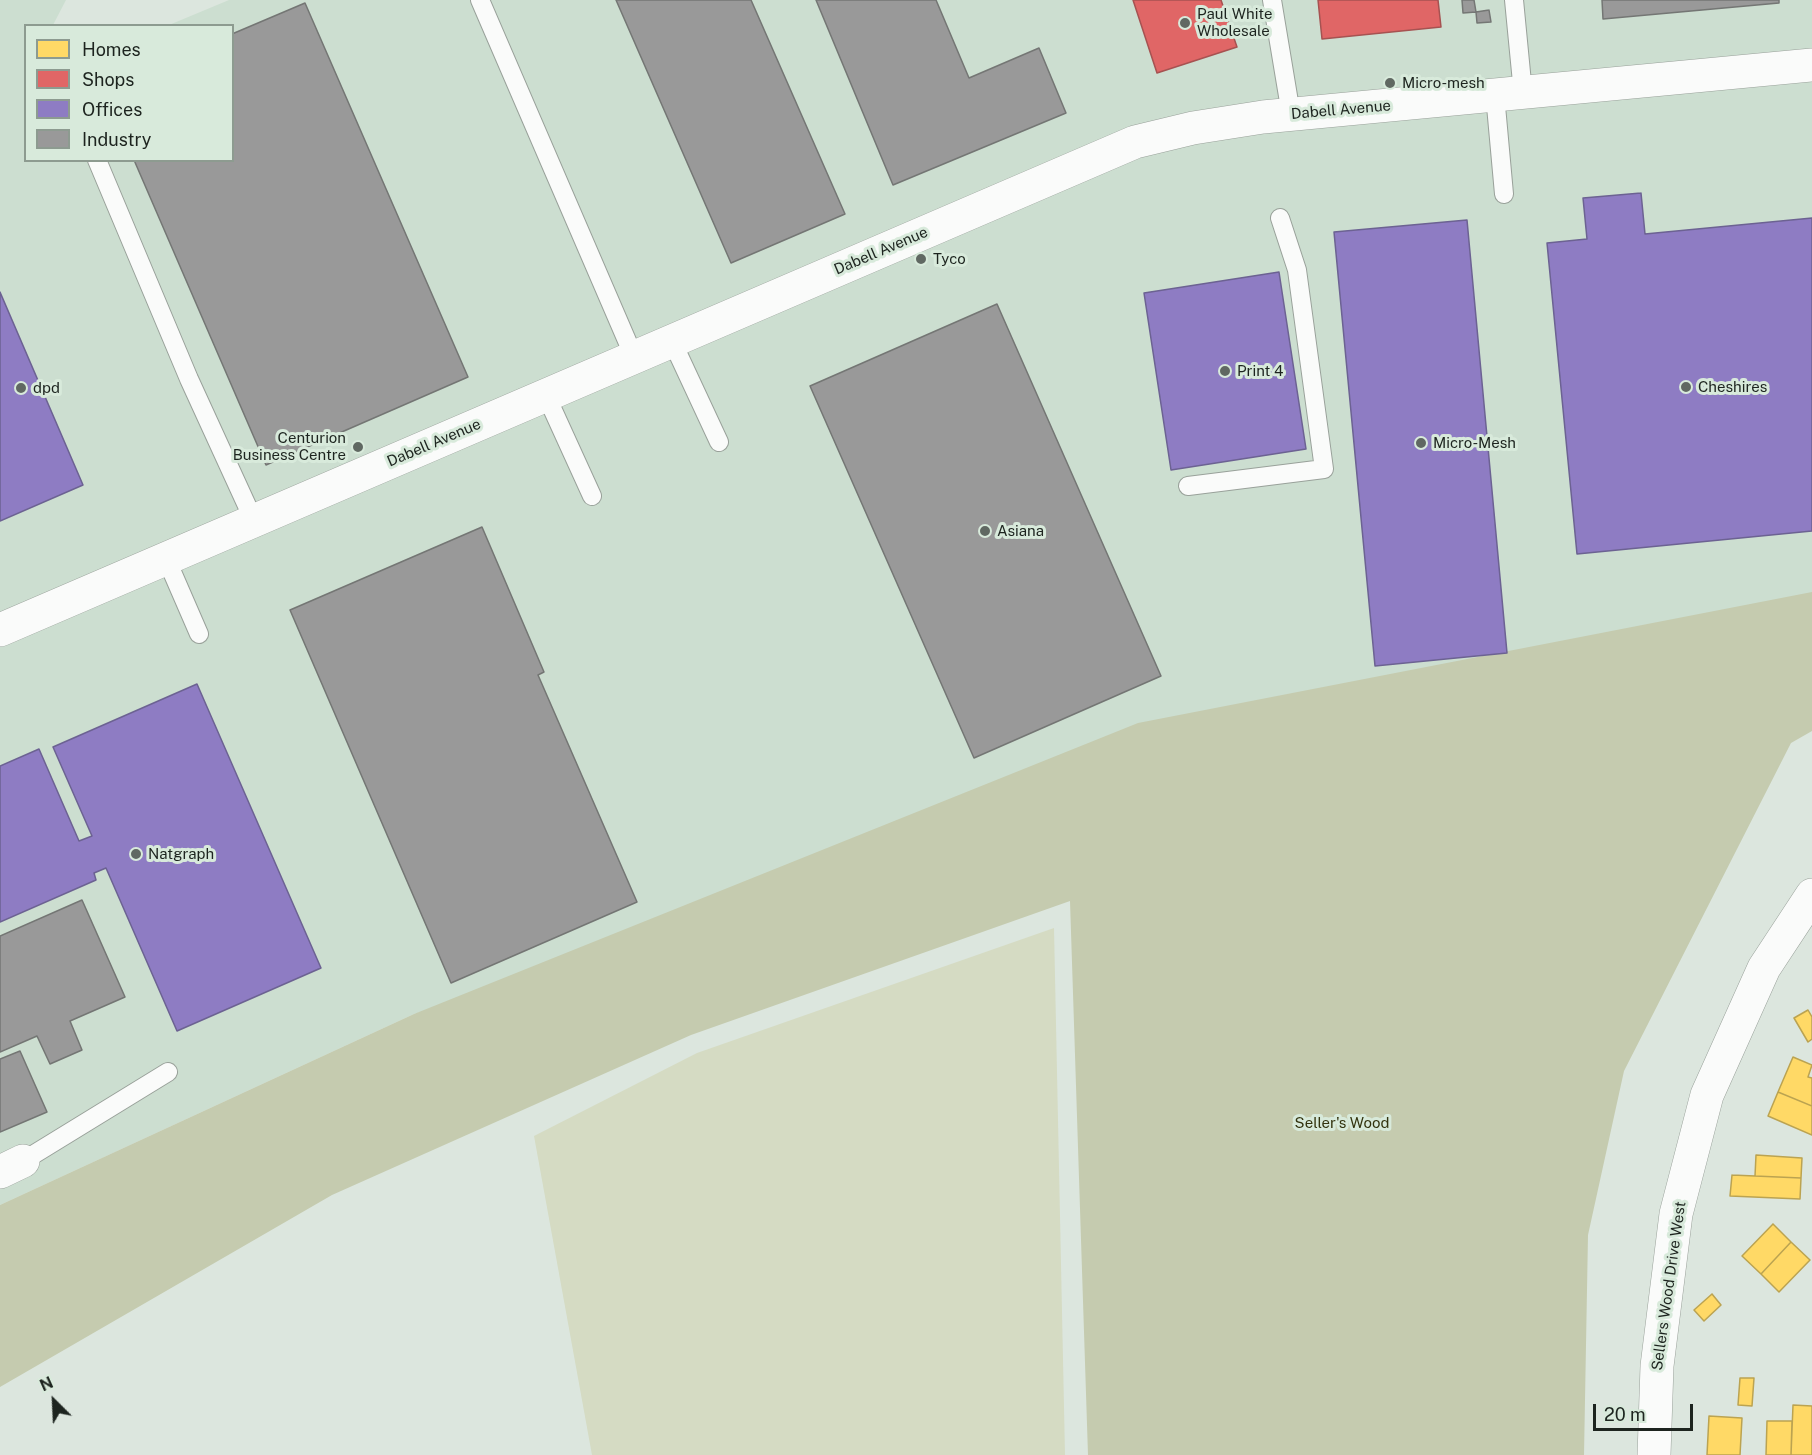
<!DOCTYPE html>
<html>
<head>
<meta charset="utf-8">
<style>
  body { margin:0 }
  #map { position:relative; width:1812px; height:1455px; overflow:hidden; background:#dce6de; font-family:"Public Sans",sans-serif }
  canvas { display:block }
  .legend { position:absolute; left:24px; top:24px; width:210px; height:138px; box-sizing:border-box; background:#d8eadb; border:2px solid #8d9b90; margin:0; padding:8px 10px; list-style:none; font-size:18px; color:#1d241f }
  .legend li { display:flex; align-items:center; gap:12px; height:30px }
  .legend b { width:30px; border:2px solid #8d9b90 }
  .north { position:absolute; left:24px; top:1371px; width:60px; height:60px; -webkit-text-stroke:4px #d8eadb; paint-order:stroke; rotate:336deg; font-size:16px; font-weight:700; line-height:24px; text-align:center; color:#1d241f }
  .north::after { content:''; display:block; margin:auto; width:21px; height:27px; background:#1d241f; clip-path:polygon(50% 0,100% 100%,50% 72%,0 100%) }
  .scale { position:absolute; left:1593px; top:1404px; width:100px; height:27px; box-sizing:border-box; border:3px solid #1d241f; border-top:0; padding-left:8px; font-size:18px; line-height:21px; white-space:nowrap; color:#1d241f; -webkit-text-stroke:4px #d8eadb; paint-order:stroke }
</style>
</head>
<body>
<div id="map">
<canvas width="1812" height="1455"></canvas>
<ul class="legend">
<li><b style="height:16px;background:#ffd966"></b>Homes</li>
<li><b style="height:16px;background:#e06666"></b>Shops</li>
<li><b style="height:16px;background:#8e7cc3"></b>Offices</li>
<li><b style="height:16px;background:#999"></b>Industry</li>
</ul>
<div class="north">N</div>
<div class="scale">20 m</div>
</div>
<script>
const ctx = document.querySelector('canvas').getContext('2d');
ctx.lineJoin = 'round';
function fill(path, color) {
  ctx.fillStyle = color;
  ctx.fill(path, 'evenodd');
}
function toPath(rows) {
  const path = new Path2D();
  for (const r of rows) {
    path.moveTo(r[0], r[1]);
    for (let i = 2; i < r.length; i += 2) path.lineTo(r[i], r[i + 1]);
  }
  return path;
}
function strokePath(path, color, width, dash) {
  ctx.strokeStyle = color;
  ctx.lineWidth = width;
  ctx.lineCap = dash ? 'butt' : 'round';
  ctx.setLineDash(dash || []);
  ctx.stroke(path);
}
function write(font, color, halo, rows, align = 'center') {
  ctx.font = font + ' "Public Sans",sans-serif';
  ctx.lineWidth = 6;
  ctx.setLineDash([]);
  ctx.textBaseline = 'middle';
  ctx.strokeStyle = halo;
  ctx.fillStyle = color;
  for (const [text, x, y, turn = 0] of rows) {
    ctx.save();
    ctx.translate(x, y);
    ctx.rotate((+turn || 0) * Math.PI / 180);
    ctx.textAlign = isNaN(turn) ? turn : align;
    if (halo) ctx.strokeText(text, 0, 0);
    ctx.fillText(text, 0, 0);
    ctx.restore();
  }
}
fill(toPath([
  [0,0,66,0,53,25,26,26,26,81,24,85,25,85,26,160,232,160,232,26,169,25,229,0,1812,0,1812,629,414,1014,0,1205]
]), '#ccded0');
fill(toPath([
  [1054,928,1065,1455,592,1455,534,1136,697,1053]
]), '#d5dbc3');
fill(toPath([
  [1812,592,1812,731,1791,743,1624,1071,1588,1235,1584,1455,1088,1455,1070,901,691,1035,332,1195,0,1387,0,1205,414,1014,1138,723]
]), '#c5cbaf');
const homes = toPath([
  [1808,1010,1812,1017,1812,1039,1808,1042,1794,1018,1808,1010],
  [1793,1057,1812,1065,1808,1077,1812,1078,1812,1106,1778,1092,1793,1057],
  [1778,1092,1812,1106,1812,1135,1768,1116,1778,1092],
  [1756,1155,1802,1158,1801,1178,1755,1176,1756,1155],
  [1732,1175,1801,1178,1800,1199,1730,1196,1732,1175],
  [1773,1224,1791,1242,1761,1274,1742,1256,1773,1224],
  [1791,1242,1810,1260,1779,1292,1761,1274,1791,1242],
  [1712,1294,1721,1305,1704,1321,1694,1310,1712,1294],
  [1740,1378,1754,1378,1752,1406,1738,1405,1740,1378],
  [1793,1405,1812,1406,1812,1455,1791,1455,1793,1405],
  [1709,1416,1742,1418,1740,1455,1707,1455,1709,1416],
  [1767,1421,1792,1421,1791,1455,1766,1455,1767,1421]
]);
fill(homes, '#ffd966');
strokePath(homes, '#bba351', 1.5);
const shops = toPath([
  [1133,0,1221,0,1237,47,1157,73,1133,0],
  [1318,0,1438,0,1441,27,1322,39,1318,0]
]);
fill(shops, '#e06666');
strokePath(shops, '#a65251', 1.5);
const offices = toPath([
  [1641,193,1645,234,1812,218,1812,531,1577,554,1547,243,1587,239,1583,198,1641,193],
  [1467,220,1507,653,1375,666,1334,232,1467,220],
  [1279,272,1306,449,1171,470,1144,293,1279,272],
  [0,292,83,485,0,521,0,292],
  [197,684,321,968,177,1031,106,868,94,873,96,880,0,922,0,766,39,749,79,841,92,836,53,747,197,684]
]);
fill(offices, '#8e7cc3');
strokePath(offices, '#6c6292', 1.5);
const industry = toPath([
  [616,0,751,0,845,214,731,263,616,0],
  [816,0,936,0,969,78,1039,48,1066,113,893,185,816,0],
  [1462,0,1474,0,1476,12,1463,13,1462,0],
  [1602,0,1779,0,1779,3,1603,19,1602,0],
  [305,3,468,377,266,465,134,160,232,160,232,34,305,3],
  [1489,10,1491,22,1477,23,1476,12,1489,10],
  [997,304,1161,676,974,758,810,386,997,304],
  [482,527,544,672,538,675,637,902,451,983,290,610,482,527],
  [82,900,125,997,70,1021,82,1050,50,1064,37,1036,0,1052,0,936,82,900],
  [20,1051,47,1112,0,1132,0,1059,20,1051]
]);
fill(industry, '#999');
strokePath(industry, '#747674', 1.5);
const lane = toPath([
  [480,0,634,357],
  [1272,0,1291,114],
  [1514,0,1523,93],
  [1495,95,1504,194],
  [97,160,189,379,254,521],
  [672,341,719,442],
  [546,395,592,496],
  [1188,486,1324,469,1297,270,1280,218],
  [166,558,199,634],
  [23,1161,168,1072]
]);
const street = toPath([
  [0,630,1135,142,1193,128,1263,117,1812,65],
  [0,1172,23,1161],
  [1654,1455,1657,1366,1676,1214,1707,1095,1764,968,1812,895]
]);
strokePath(lane, '#99a19a', 20);
strokePath(street, '#99a19a', 34);
strokePath(lane, '#fafbfa', 18);
strokePath(street, '#fafbfa', 33);
for (const [x, y, r, color] of [
  [1185,23,6,"#606862"],
  [1390,83,6,"#606862"],
  [921,259,6,"#606862"],
  [1225,371,6,"#606862"],
  [1686,387,6,"#606862"],
  [21,388,6,"#606862"],
  [1421,443,6,"#606862"],
  [358,447,6,"#606862"],
  [985,531,6,"#606862"],
  [136,854,6,"#606862"]
]) {
  const dot = new Path2D();
  dot.arc(x, y, r, 0, 2 * Math.PI);
  ctx.fillStyle = color;
  ctx.fill(dot);
  strokePath(dot, '#d8eadb', 2);
}
write('15px', '#1d241f', '#d8eadb', [
  ["Paul White",1197,14],
  ["Wholesale",1197,31],
  ["Micro-mesh",1402,83],
  ["Tyco",933,259],
  ["Print 4",1237,371],
  ["Cheshires",1698,387],
  ["dpd",33,388],
  ["Centurion",346,438,"right"],
  ["Business Centre",346,455,"right"],
  ["Micro-Mesh",1433,443],
  ["Asiana",997,531],
  ["Natgraph",148,854]
], 'left');
write('15px', '#1d241f', '#d8eadb', [
  ["Dabell Avenue",1341,110,-5],
  ["Dabell Avenue",881,251,-23],
  ["Dabell Avenue",434,443,-23],
  ["Sellers Wood Drive West",1669,1286,-82]
]);
write('15px', '#33340f', '#d8eadb', [
  ["Seller's Wood",1342,1123]
]);
</script>
</body>
</html>
